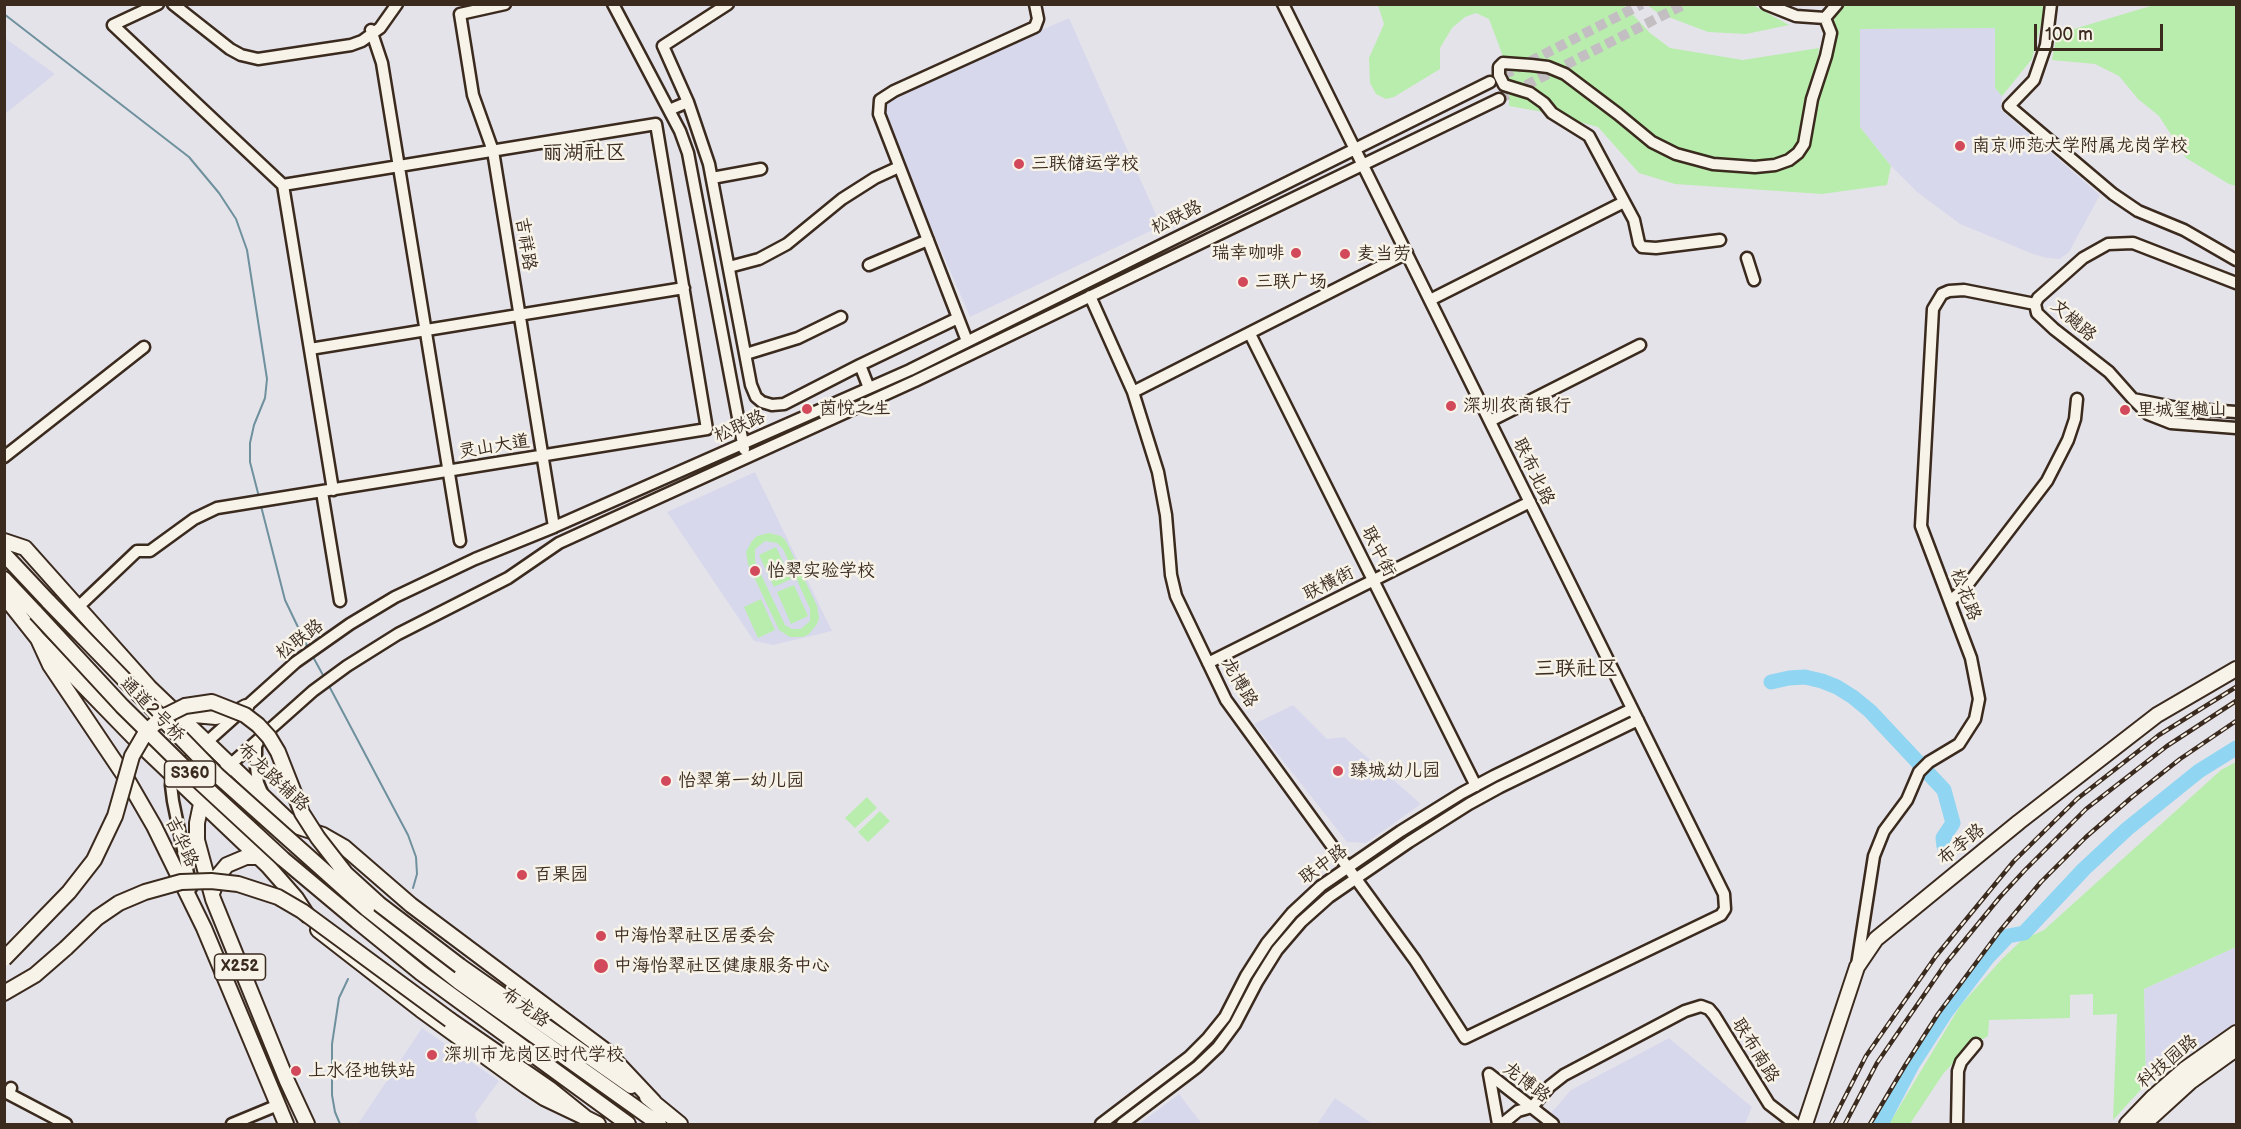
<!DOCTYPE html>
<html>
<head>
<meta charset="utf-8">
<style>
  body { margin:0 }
  #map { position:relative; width:2241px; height:1129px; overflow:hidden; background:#e5e3ea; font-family:"Balsamiq Sans",sans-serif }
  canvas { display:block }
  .frame { position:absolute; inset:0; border:6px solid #3b2a1e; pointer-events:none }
  .scale { position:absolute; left:2034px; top:24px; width:129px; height:27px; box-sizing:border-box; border:3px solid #3b2a1e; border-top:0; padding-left:8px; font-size:18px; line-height:21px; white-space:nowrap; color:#3b2a1e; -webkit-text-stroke:4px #f7f3e8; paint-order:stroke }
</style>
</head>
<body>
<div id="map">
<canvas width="2241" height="1129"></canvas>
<div class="frame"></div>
<div class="scale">100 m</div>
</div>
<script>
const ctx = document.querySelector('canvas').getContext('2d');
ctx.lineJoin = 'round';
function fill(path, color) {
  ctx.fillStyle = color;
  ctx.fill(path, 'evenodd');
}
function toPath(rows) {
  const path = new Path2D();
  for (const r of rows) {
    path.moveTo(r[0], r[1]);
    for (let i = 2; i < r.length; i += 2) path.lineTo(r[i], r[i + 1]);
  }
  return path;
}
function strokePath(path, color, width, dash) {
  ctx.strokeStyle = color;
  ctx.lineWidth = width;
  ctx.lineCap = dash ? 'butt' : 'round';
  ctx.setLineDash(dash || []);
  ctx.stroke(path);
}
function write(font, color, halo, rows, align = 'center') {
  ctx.font = font + ' "Balsamiq Sans","LXGW WenKai TC",sans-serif';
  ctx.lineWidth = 5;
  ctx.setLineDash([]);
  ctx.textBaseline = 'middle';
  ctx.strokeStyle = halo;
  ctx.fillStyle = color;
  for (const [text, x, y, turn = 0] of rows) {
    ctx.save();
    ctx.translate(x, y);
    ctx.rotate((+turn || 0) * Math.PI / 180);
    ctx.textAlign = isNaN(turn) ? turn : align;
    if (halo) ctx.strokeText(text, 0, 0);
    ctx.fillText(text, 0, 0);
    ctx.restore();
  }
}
fill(toPath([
  [1069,18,1161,226,970,317,877,102],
  [1995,27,1995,88,2002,96,2001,110,2100,195,2069,252,2060,259,2047,258,2033,254,1960,224,1917,192,1891,166,1860,127,1860,29],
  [5,38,55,74,5,114],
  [755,472,832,631,773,645,754,641,667,512],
  [1293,705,1327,739,1344,737,1421,804,1366,843,1347,842,1254,724],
  [2236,947,2236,1025,2217,1035,2146,1084,2144,989],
  [422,1028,499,1081,475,1114,478,1124,358,1124],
  [1669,1038,1752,1107,1745,1124,1564,1124,1551,1113,1571,1090],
  [1179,1094,1202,1124,1139,1124],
  [1335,1098,1373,1124,1317,1124]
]), '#d8d8ec');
fill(toPath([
  [1378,5,1624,5,1650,33,1670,48,1743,60,1819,48,1814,88,1820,90,1835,17,1841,7,1845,5,2046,5,2032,59,2002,96,1995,88,1995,28,1860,29,1860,127,1891,166,1887,185,1822,194,1675,184,1639,173,1598,127,1543,112,1509,106,1509,75,1501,51,1489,19,1476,13,1465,17,1452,28,1440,48,1440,69,1394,97,1386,99,1376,94,1370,83,1369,58,1384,24],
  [1647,5,1753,5,1789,25,1746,34,1708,32,1658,13],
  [2154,5,2236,5,2236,186,2229,184,2186,158,2159,116,2138,99,2119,76,2095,64,2052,60,2057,34],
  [769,533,781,536,786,541,817,606,819,618,817,624,809,634,803,637,790,637,779,630,748,564,746,552,752,541,757,536],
  [765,541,777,543,783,549,810,609,810,621,801,629,792,629,785,625,755,562,755,549],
  [776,547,791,579,774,587,759,555],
  [794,585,808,616,791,624,777,592],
  [761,599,775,630,758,638,744,607],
  [2236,762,2236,947,2144,989,2146,1084,2113,1120,2117,1014,2093,1015,2093,994,2070,995,2070,1018,1989,1020,1988,1036,1965,1050,1943,1074,1910,1124,1889,1124,1960,1006,2002,959,2022,940,2044,930,2221,770],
  [867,797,877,808,855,828,845,818],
  [880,811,890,821,868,842,858,832]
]), '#b9edad');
strokePath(toPath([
  [4,14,189,157,219,193,236,219,247,250,267,379,265,398,254,425,250,443,250,462,259,497],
  [261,506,285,600,308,648],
  [312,655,324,677],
  [328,684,408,835,416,857,417,874,413,888],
  [340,1124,335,1112,332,1095,332,1044,339,998,348,979]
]), '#6e919d', 2);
strokePath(toPath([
  [1771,682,1789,678,1805,677,1822,681,1837,687,1853,697,1870,711,1944,790,1953,823,1943,838,1944,846],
  [1881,1124,1912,1065,1946,1012,1988,957,2008,936,2024,933,2084,869,2127,829,2199,771,2236,748]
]), '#90d5f1', 15);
strokePath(toPath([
  [1490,82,1642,4],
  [1499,99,1685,4]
]), '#c3bec1', 10, [10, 5]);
const minor = toPath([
  [158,4,113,25,283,185,333,490],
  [173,4,230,49,241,55,258,59,351,45,362,41,380,28,397,4],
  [505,4,460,14,473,95,493,151,554,527],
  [613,4,680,131,688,153,744,449],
  [1766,4,1796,16,1825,18,1837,4],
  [2051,4,2046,45,2034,80,2009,106,2113,194,2138,211,2184,230,2236,260],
  [371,30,382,63,460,541],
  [688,102,663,46,728,4],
  [669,110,688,102,709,164,751,385,756,397,762,402,772,405,784,404,860,365],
  [712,178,761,169],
  [1720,240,1656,248,1642,247,1639,243,1634,220,1589,136,1552,113,1544,103,1530,93,1504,85,1499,75,1499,67,1503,63,1531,65,1548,67,1565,74,1618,114,1652,142,1676,154,1713,164,1755,167,1775,165,1789,160,1798,153,1804,144,1812,99,1826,56,1831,33,1825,18],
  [1747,258,1754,280],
  [869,265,928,240],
  [729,267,759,259,787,244,842,199,875,178,899,167],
  [2236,283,2133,243,2108,244,2083,258,2038,298,2035,304,2037,313,2054,329,2109,372,2133,399,2178,408,2236,412],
  [1090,296,1133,392,1158,472,1166,515,1171,575,1176,596,1226,700,1415,960,1465,1038,1721,915,1725,909,1724,894,1283,4],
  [1430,300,1624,202],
  [1250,334,1476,786],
  [967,341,879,114,880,100,894,91,1035,27,1038,19,1035,4],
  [310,349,684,288],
  [746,354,798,338,841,317],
  [869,388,860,365,958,318],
  [1133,392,1407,253],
  [2133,399,2148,414,2171,423,2236,428],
  [1490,421,1640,345],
  [4,457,144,347],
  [322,492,340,601],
  [1950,601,1965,588,2047,481,2068,440,2075,419,2077,399],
  [77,608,137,551,150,551,194,519,217,508,707,429,656,124,283,185],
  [1208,663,1530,502],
  [260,738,256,746,256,767,258,783,263,795],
  [231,764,313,691,347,666,398,634,508,578,559,543,915,381,1499,99],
  [191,888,173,801,171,785,174,777,208,741,296,662,350,624,395,597,475,559,554,527,910,370,1490,82],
  [1857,965,1874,856,1884,831,1907,800,1919,772,1929,762,1959,744,1975,719,1979,699,1971,658,1921,526,1933,309,1942,294,1949,291,1964,290,2035,304],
  [1489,1074,1553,1124],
  [1489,1074,1498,1124],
  [11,1088,9,1094,66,1124],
  [1532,1107,1550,1086,1564,1075,1685,1011,1701,1006,1709,1009,1714,1015,1769,1104,1795,1124],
  [232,1124,278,1105],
  [1101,1124,1189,1057,1208,1038,1225,1017,1246,976,1267,943,1292,913,1321,886,1401,831,1462,793,1494,776,1632,709],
  [1122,1124,1197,1067,1218,1047,1235,1024,1257,982,1277,950,1301,922,1329,897,1409,842,1469,804,1500,787,1638,720],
  [1502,1124,1518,1111,1532,1107],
  [1957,1124,1958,1071,1961,1062,1976,1044]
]);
const major = toPath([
  [4,541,25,548,149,687,288,820,299,827,323,835,344,847,411,905,606,1051,654,1102],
  [4,554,49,602],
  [4,579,36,613],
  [4,596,38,639,50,665,128,781,154,826,204,928,286,1124],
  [38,639,146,750,268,866,296,898,307,915],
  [179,710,194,715,216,717,235,713,246,707],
  [226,770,201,804,197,823,197,840,213,899,287,1081,307,1124],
  [213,891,217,877,227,865,246,857,259,857],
  [367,909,459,982,659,1124],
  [357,921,421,973,628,1124],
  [318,930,421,1010,526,1086,544,1098,586,1118],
  [460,966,631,1086],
  [4,993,35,975,66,948],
  [450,1020,550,1089,586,1118,598,1124],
  [647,1097,680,1124],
  [1805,1124,1857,967,1876,939,2019,822,2157,715,2236,669],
  [2127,1124,2152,1098,2185,1069,2236,1033],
  [2144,1124,2190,1082,2236,1049]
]);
strokePath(minor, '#3b2a1e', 15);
strokePath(major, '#3b2a1e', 18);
strokePath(minor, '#f7f3e8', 10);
strokePath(major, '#f7f3e8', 14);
const rail = toPath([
  [1831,1124,1866,1056,1936,956,2014,861,2077,799,2159,735,2236,687],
  [1845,1124,1877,1063,1946,963,2000,897,2025,870,2086,809,2167,746,2236,701],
  [1870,1124,1906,1064,1938,1014,1999,932,2041,882,2086,837,2132,797,2180,759,2236,721]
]);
strokePath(rail, '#3b2a1e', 4.5);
strokePath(rail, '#f7f3e8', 2, [7]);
const majorBridge = toPath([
  [49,602,217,775,367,909],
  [36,613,122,706,191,774,283,859,357,921],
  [66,948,97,918,119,903,145,892,181,882,211,881,238,884,278,897,302,911,450,1020],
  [4,959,69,892,94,860,115,816,132,756,146,732,161,718,185,706,212,702,245,715,258,725,269,737,278,752,302,813,318,838,346,874,379,904,460,966]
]);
strokePath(majorBridge, '#3b2a1e', 18, []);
strokePath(majorBridge, '#f7f3e8', 14);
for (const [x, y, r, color] of [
  [1960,146,6,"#d1495b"],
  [1019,164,6,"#d1495b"],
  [1296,253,6,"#d1495b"],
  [1345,254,6,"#d1495b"],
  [1243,282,6,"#d1495b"],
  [1451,406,6,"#d1495b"],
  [807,409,6,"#d1495b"],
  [2125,410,6,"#d1495b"],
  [755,571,6,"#d1495b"],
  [1338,771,6,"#d1495b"],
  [666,781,6,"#d1495b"],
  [522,875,6,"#d1495b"],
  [601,936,6,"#d1495b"],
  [601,966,8,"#d1495b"],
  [432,1055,6,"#d1495b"],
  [296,1071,6,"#d1495b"]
]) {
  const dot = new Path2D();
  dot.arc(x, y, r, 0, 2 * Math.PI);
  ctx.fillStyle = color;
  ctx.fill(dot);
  strokePath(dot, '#f7f3e8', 2);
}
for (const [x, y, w] of [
  [190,774,51],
  [240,967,51]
]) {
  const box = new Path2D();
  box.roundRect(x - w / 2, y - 13, w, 26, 4.5);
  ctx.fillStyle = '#f7f3e8';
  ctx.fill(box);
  strokePath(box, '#3b2a1e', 1.5);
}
write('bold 16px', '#3b2a1e', null, [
  ["S360",190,774],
  ["X252",240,967]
]);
write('18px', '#3b2a1e', '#f7f3e8', [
  ["南京师范大学附属龙岗学校",1972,146],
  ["三联储运学校",1031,164],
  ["瑞幸咖啡",1284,253,"right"],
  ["麦当劳",1357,254],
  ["三联广场",1255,282],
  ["深圳农商银行",1463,406],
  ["茵悦之生",819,409],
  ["里城玺樾山",2137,410],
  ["怡翠实验学校",767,571],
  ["臻城幼儿园",1350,771],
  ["怡翠第一幼儿园",678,781],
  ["百果园",534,875],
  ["中海怡翠社区居委会",613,936],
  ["中海怡翠社区健康服务中心",614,966],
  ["深圳市龙岗区时代学校",444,1055],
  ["上水径地铁站",308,1071]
], 'left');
write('18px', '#3b2a1e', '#f7f3e8', [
  ["松联路",1177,218,-26],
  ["吉祥路",525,244,81],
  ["文樾路",2073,321,41],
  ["松联路",740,427,-24],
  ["灵山大道",494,447,-9],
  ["联布北路",1533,472,64],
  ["联中街",1378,552,63],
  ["联横街",1329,584,-27],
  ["松花路",1965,595,69],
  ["松联路",300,640,-37],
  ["龙博路",1239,683,60],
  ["通道2号桥",152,710,45],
  ["布龙路辅路",273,778,43],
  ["吉华路",181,842,65],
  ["布李路",1962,845,-39],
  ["联中路",1324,865,-36],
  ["布龙路",525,1008,36],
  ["联布南路",1755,1051,58],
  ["科技园路",2168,1062,-40],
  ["龙博路",1526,1083,37]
]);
write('21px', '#3b2a1e', '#f7f3e8', [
  ["丽湖社区",584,154],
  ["三联社区",1576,670]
]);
</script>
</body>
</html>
